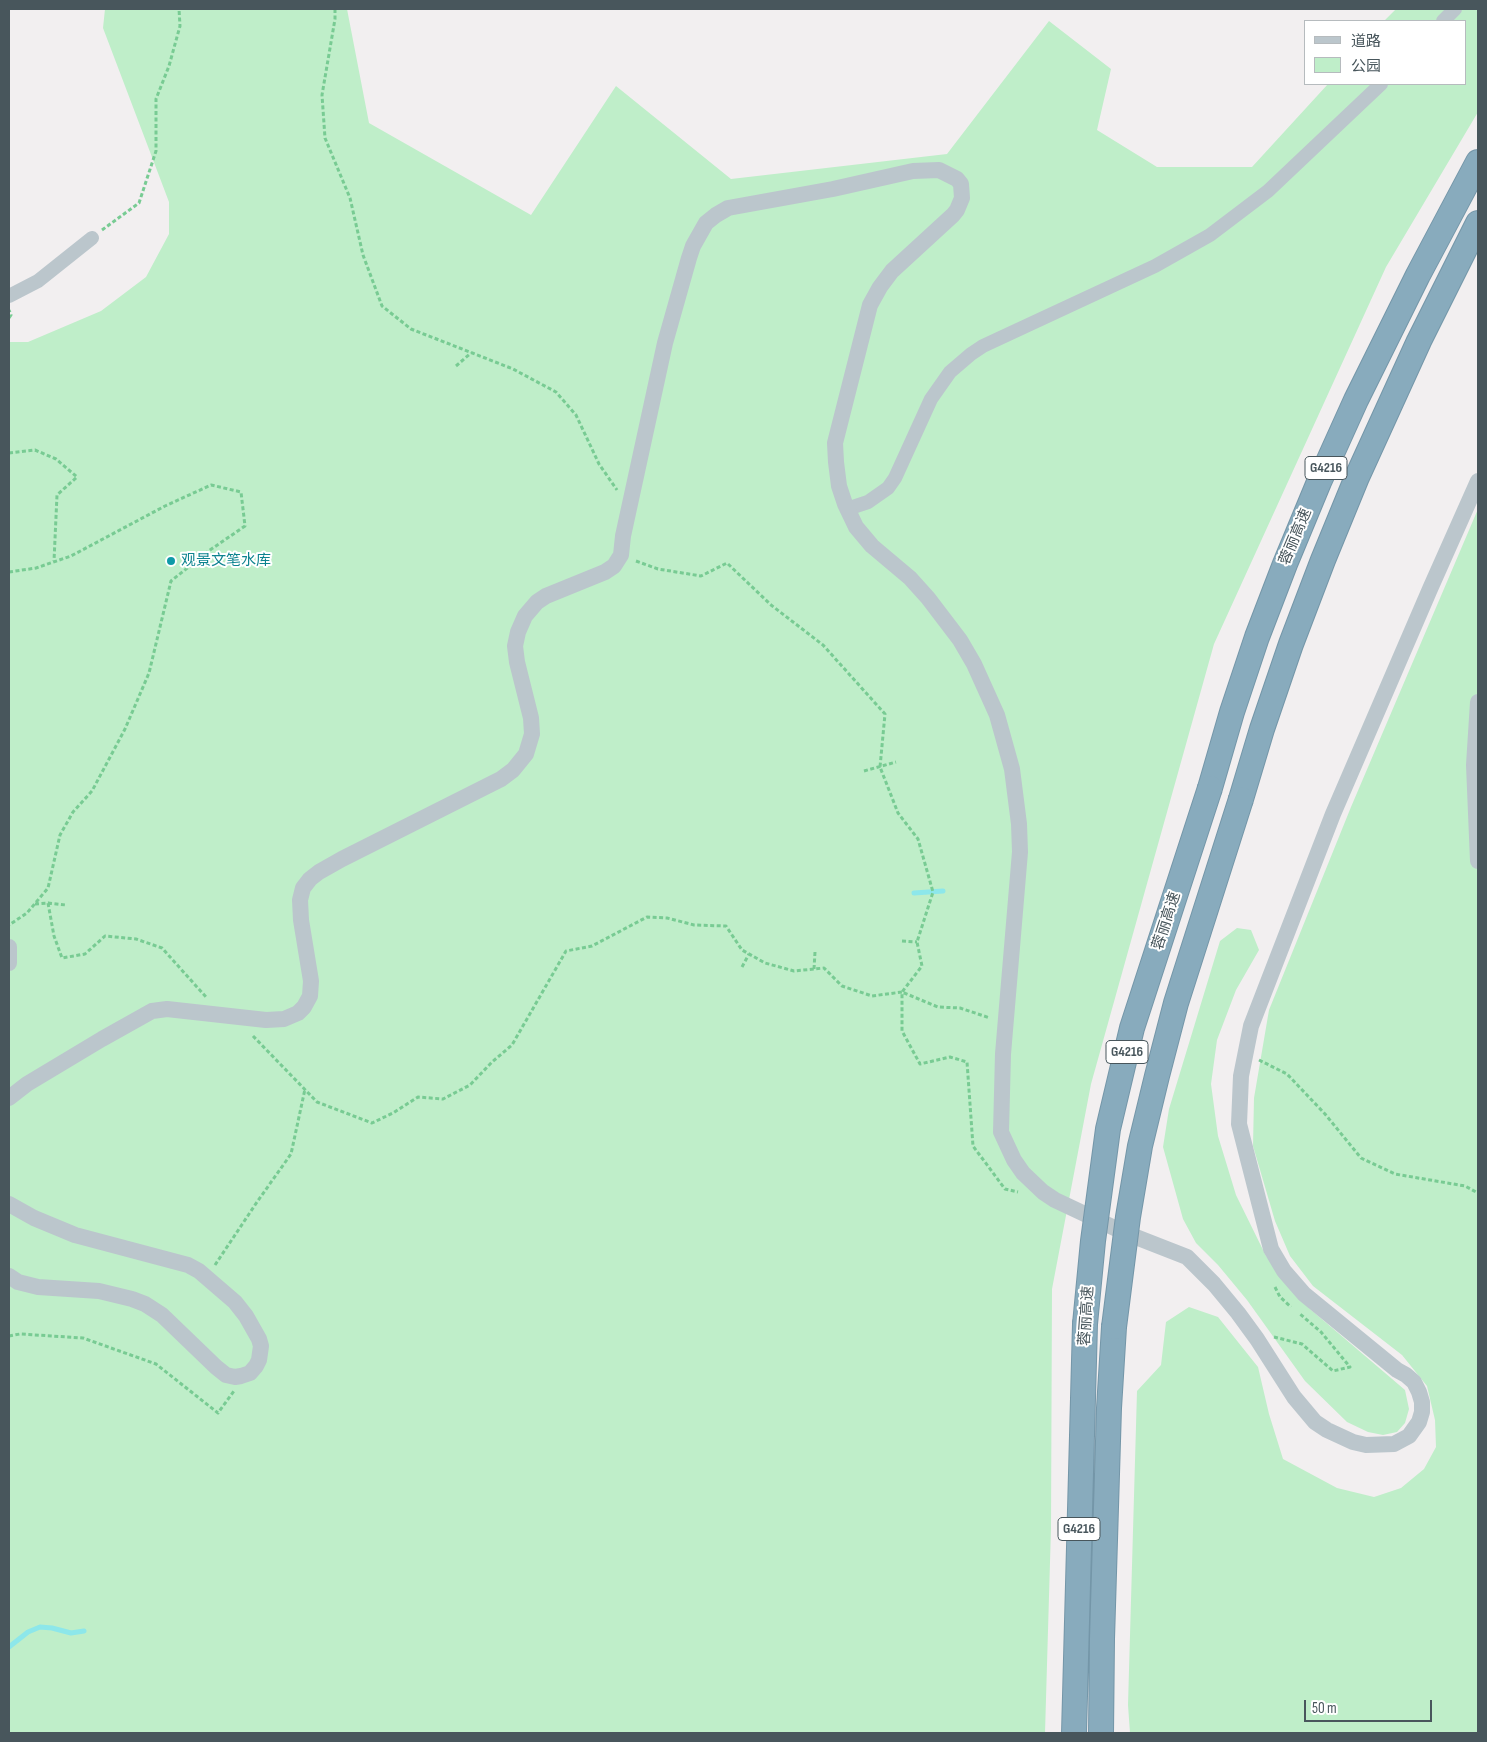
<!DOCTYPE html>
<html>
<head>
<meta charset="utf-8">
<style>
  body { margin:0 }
  #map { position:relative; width:1487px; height:1742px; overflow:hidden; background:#f2eff0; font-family:"Sofia Sans Condensed","Noto Sans SC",sans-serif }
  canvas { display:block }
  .frame { position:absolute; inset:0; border:10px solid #48565c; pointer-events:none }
  .legend { position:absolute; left:1304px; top:20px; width:162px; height:65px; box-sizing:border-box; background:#fff; border:1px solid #b6bbbe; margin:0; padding:6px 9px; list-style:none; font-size:15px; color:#48565c }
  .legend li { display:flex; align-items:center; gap:10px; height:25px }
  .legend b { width:25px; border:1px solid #b6bbbe }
  .scale { position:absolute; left:1304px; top:1700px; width:128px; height:22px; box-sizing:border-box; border:2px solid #48565c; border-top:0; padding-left:6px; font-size:15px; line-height:18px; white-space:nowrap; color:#48565c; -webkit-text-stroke:4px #fff; paint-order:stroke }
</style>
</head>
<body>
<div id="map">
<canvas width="1487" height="1742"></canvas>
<div class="frame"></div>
<ul class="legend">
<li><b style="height:6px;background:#bbc6cc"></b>道路</li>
<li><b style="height:14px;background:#bfeec9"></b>公园</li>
</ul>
<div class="scale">50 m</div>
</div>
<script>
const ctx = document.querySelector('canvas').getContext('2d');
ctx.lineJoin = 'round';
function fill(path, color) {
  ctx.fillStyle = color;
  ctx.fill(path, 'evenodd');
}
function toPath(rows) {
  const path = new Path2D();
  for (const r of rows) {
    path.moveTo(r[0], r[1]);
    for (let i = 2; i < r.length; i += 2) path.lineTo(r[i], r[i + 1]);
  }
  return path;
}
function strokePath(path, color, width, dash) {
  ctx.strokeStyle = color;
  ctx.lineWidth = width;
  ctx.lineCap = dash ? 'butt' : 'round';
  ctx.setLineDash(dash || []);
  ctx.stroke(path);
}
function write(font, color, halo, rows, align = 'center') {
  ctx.font = font + ' "Sofia Sans Condensed","Noto Sans SC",sans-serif';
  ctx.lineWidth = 4;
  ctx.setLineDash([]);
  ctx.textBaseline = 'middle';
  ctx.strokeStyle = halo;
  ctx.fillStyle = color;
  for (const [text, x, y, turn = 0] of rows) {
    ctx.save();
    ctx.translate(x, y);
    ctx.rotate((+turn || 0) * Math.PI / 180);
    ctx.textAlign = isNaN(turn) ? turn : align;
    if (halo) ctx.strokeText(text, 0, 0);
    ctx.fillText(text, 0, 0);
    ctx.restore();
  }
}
fill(toPath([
  [105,9,347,9,369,123,531,215,616,86,731,179,947,154,1049,21,1111,69,1097,130,1157,167,1252,167,1328,84,1466,84,1466,21,1384,21,1396,9,1478,9,1478,112,1386,267,1214,644,1091,1084,1052,1289,1051,1528,1045,1733,9,1733,9,342,28,342,101,311,146,277,169,234,169,202,103,28],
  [1478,509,1478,1733,1130,1733,1128,1705,1137,1391,1161,1365,1166,1322,1189,1307,1218,1317,1258,1367,1269,1414,1283,1459,1337,1488,1374,1497,1401,1488,1424,1469,1436,1447,1435,1420,1427,1386,1402,1355,1313,1286,1290,1256,1275,1221,1253,1146,1254,1098,1269,1010,1351,807],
  [1237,928,1251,930,1259,950,1236,990,1217,1040,1211,1084,1218,1136,1236,1195,1266,1256,1310,1309,1405,1390,1409,1409,1405,1423,1397,1432,1383,1435,1368,1432,1347,1422,1305,1381,1247,1300,1218,1265,1196,1243,1183,1219,1163,1147,1169,1109,1220,941]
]), '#bfeec9');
strokePath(toPath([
  [914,893,943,891],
  [9,1647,28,1632,40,1627,52,1628,71,1633,84,1631]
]), '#8de7ea', 5);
const motorway = toPath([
  [1210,788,1232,712,1257,637,1285,564,1319,482,1356,400,1418,275,1478,162],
  [1241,799,1262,729,1291,644,1323,560,1357,477,1419,341,1478,223],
  [1074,1733,1085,1324],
  [1101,1733,1102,1639,1109,1408,1114,1327]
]);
strokePath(motorway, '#7496a8', 26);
strokePath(toPath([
  [335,9,335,19,322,95,325,138,350,198,363,255,382,306,411,329,513,369,556,392,576,415,599,464,617,490],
  [102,230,139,203,156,151,156,99,169,66,180,26,179,9],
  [9,318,11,315,9,310],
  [456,366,471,353],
  [9,453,35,450,56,459,77,477,57,495,54,561],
  [636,561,658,569,701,576,727,563,771,605,823,645,885,714,880,767,898,813,918,839,933,892,917,942,922,966,902,992,938,1007,960,1008,990,1018],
  [9,572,36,568,71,556,165,506,211,485,241,492,245,526,210,550,171,581,149,673,125,729,92,791,73,812,60,835,48,888,27,913,9,925],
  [864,771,896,762],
  [48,903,66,905],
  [35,904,48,903,54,936,62,958,85,954,105,936,136,939,162,948,206,997],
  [902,941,917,942],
  [742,967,749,954],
  [814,969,815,952],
  [253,1036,317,1102,372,1123,393,1113,418,1097,443,1099,470,1085,492,1062,512,1045,566,951,592,946,647,917,667,918,694,925,726,926,742,950,765,963,794,971,824,968,842,986,872,996,902,992,902,1031,920,1064,950,1057,967,1062,973,1146,1005,1189,1018,1192],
  [1259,1060,1287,1074,1325,1114,1361,1158,1395,1174,1465,1186,1478,1193],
  [215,1265,257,1202,291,1154,305,1089],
  [1275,1287,1280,1297,1291,1307],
  [9,1336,20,1334,83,1338,156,1364,218,1413,234,1391],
  [1274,1337,1302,1344,1333,1371,1350,1367,1321,1332,1300,1314]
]), '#78cb93', 3, [4, 2.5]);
strokePath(toPath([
  [1443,21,1455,9],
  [9,296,38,281,92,238],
  [847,509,868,502,888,488,895,478,931,399,950,372,971,354,983,346,1155,266,1210,235,1268,191,1381,84]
]), '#bbc6cc', 14);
strokePath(toPath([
  [1478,702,1474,765,1478,861],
  [9,947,9,963],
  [9,1098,27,1084,102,1039,152,1011,167,1009,266,1020,284,1019,298,1013,304,1007,310,996,311,981,301,920,300,900,303,888,310,879,319,872,342,859,501,779,513,770,526,754,532,734,531,718,517,662,515,646,518,632,525,616,537,602,546,596,605,572,614,566,621,555,623,536,665,343,689,258,693,246,706,223,716,215,728,208,833,189,913,171,939,170,957,179,961,184,962,198,957,210,953,215,892,271,880,287,870,305,835,443,836,462,839,486,845,504,856,527,872,546,910,578,928,598,960,640,974,664,997,715,1012,769,1019,824,1020,852,1003,1054,1001,1132,1014,1160,1023,1173,1043,1192,1055,1200,1123,1232,1187,1257,1214,1284,1238,1313,1257,1339,1294,1397,1315,1422,1327,1430,1353,1442,1366,1445,1394,1444,1409,1436,1419,1422,1422,1412,1422,1402,1419,1392,1414,1382,1406,1375,1397,1370,1304,1294,1284,1271,1271,1249,1239,1124,1241,1076,1251,1026,1333,814,1430,589,1478,481],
  [9,1204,34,1218,75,1235,188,1265,199,1271,235,1302,246,1316,259,1339,261,1346,259,1360,256,1366,250,1373,241,1376,235,1377,226,1375,216,1367,162,1315,145,1304,132,1299,99,1291,38,1287,18,1282,9,1276]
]), '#bbc6cc', 16);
strokePath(motorway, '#88abbd', 24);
const motorwayBridge = toPath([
  [1085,1324,1093,1241,1108,1129,1132,1028,1210,788],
  [1114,1327,1128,1217,1140,1146,1157,1076,1176,1003,1241,799]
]);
strokePath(motorwayBridge, '#7496a8', 26, []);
strokePath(motorwayBridge, '#88abbd', 24);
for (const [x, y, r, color] of [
  [171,561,5,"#0f9aa8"]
]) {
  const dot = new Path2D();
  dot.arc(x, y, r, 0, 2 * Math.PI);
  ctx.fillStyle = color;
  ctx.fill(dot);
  strokePath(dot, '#fff', 2);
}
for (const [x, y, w] of [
  [1326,468,42],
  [1127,1052,42],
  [1079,1529,42]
]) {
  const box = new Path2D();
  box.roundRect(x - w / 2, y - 11.5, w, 23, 4);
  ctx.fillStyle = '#fff';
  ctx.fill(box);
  strokePath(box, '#48565c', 1);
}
write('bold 14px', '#48565c', null, [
  ["G4216",1326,468],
  ["G4216",1127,1052],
  ["G4216",1079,1529]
]);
write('15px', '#48565c', '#fff', [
  ["蓉丽高速",1296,537,-67],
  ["蓉丽高速",1167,921,-72],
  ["蓉丽高速",1087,1316,-86]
]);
write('15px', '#0d838f', '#fff', [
  ["观景文笔水库",181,561]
], 'left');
</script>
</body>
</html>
